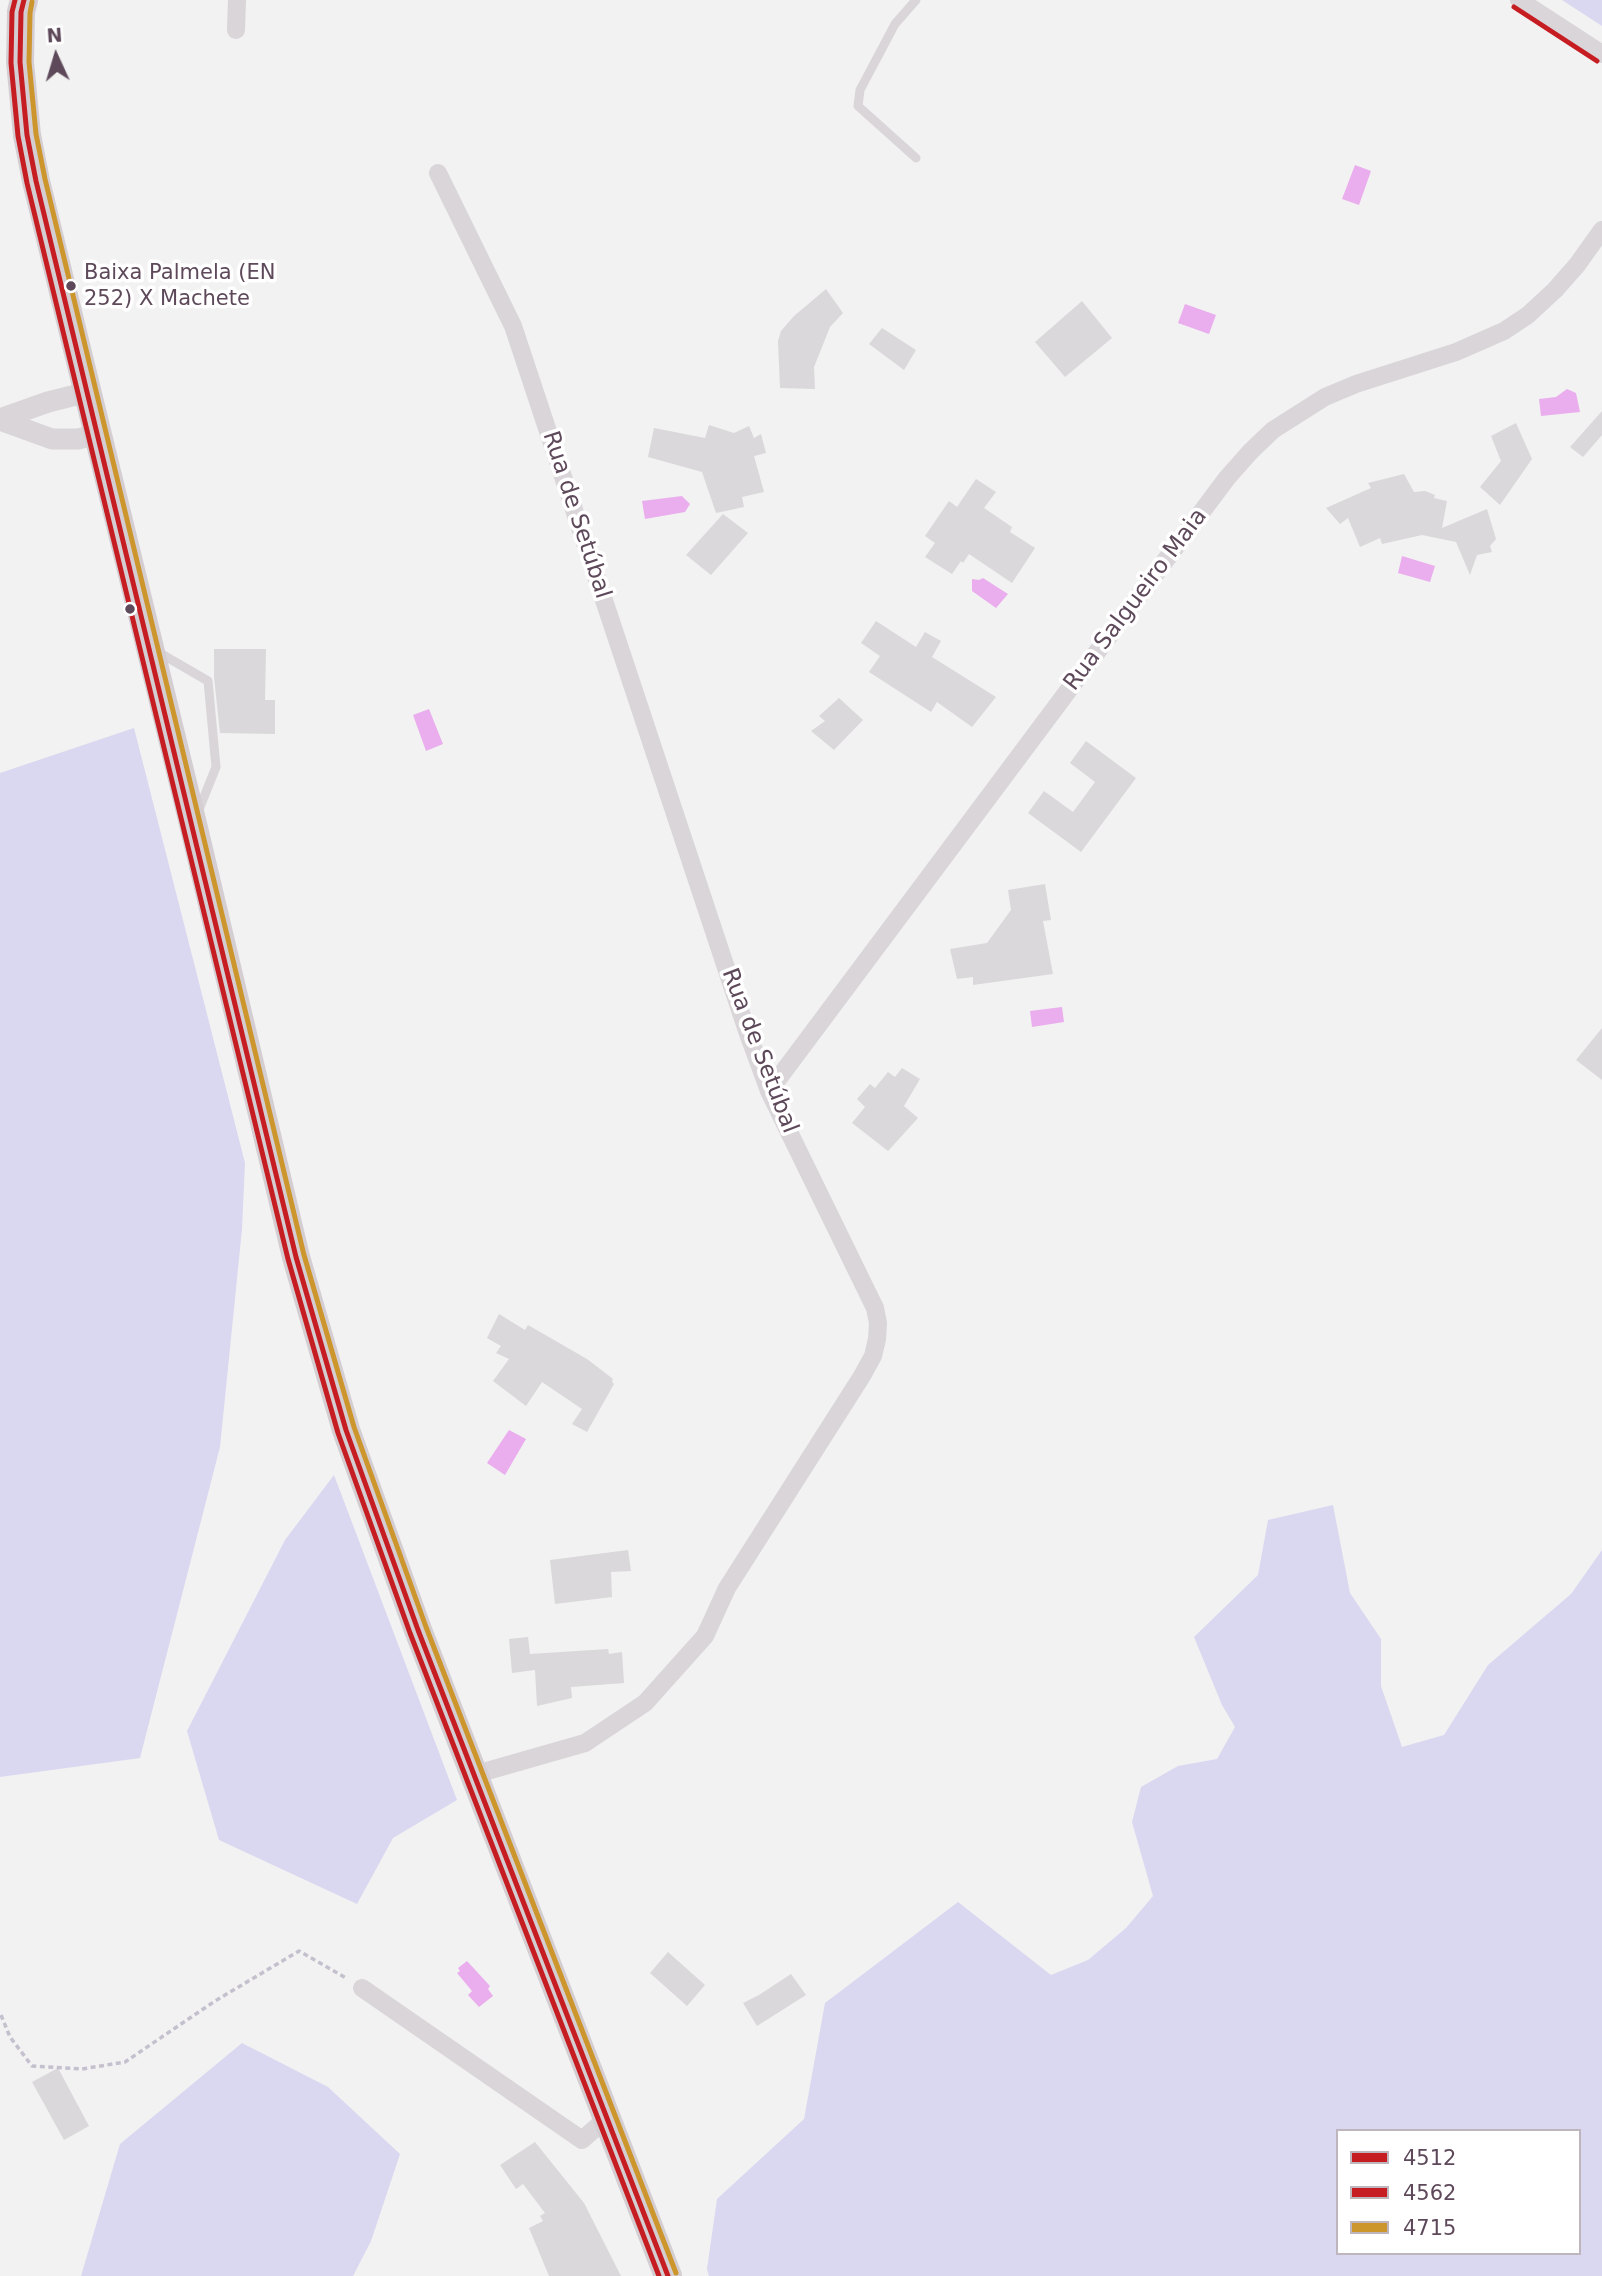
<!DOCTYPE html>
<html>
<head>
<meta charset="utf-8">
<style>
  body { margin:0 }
  #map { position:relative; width:1602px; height:2276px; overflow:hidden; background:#f2f2f2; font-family:"DejaVu Sans",sans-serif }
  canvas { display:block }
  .legend { position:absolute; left:1336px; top:2129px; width:245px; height:126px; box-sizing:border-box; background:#fff; border:2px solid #bfb6bd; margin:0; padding:9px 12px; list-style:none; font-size:21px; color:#5e495a }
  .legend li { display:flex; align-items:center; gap:14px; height:35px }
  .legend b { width:35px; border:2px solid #bfb6bd }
  .north { position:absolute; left:21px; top:21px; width:70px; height:70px; -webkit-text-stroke:5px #fff; paint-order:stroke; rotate:356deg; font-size:19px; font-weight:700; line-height:28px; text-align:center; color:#5e495a }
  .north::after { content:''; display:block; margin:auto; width:24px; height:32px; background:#5e495a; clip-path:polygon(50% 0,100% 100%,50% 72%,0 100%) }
</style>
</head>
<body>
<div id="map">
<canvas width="1602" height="2276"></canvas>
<ul class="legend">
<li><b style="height:9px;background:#c61d23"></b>4512</li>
<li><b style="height:9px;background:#c61d23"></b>4562</li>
<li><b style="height:9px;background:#cd962d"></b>4715</li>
</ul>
<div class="north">N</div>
</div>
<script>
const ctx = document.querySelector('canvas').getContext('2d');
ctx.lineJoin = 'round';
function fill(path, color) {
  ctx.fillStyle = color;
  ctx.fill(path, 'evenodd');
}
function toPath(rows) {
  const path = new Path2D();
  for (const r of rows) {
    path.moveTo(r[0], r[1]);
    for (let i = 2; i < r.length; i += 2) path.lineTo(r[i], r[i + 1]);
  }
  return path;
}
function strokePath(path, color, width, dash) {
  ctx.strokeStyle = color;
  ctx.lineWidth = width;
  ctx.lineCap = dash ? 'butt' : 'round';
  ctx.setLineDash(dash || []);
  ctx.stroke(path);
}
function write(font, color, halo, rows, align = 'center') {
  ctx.font = font + ' "DejaVu Sans",sans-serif';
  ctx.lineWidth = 7;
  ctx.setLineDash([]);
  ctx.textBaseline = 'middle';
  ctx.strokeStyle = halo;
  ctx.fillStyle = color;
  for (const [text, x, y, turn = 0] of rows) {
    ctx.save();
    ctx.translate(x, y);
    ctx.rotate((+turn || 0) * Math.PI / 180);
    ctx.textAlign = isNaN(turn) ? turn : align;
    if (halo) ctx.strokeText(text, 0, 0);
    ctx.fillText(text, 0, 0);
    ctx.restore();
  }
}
fill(toPath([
  [1562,0,1602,0,1602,26],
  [134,728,245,1163,242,1229,220,1447,140,1758,0,1777,0,773],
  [334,1475,457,1800,393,1838,357,1904,219,1840,187,1731,285,1540],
  [1333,1505,1350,1593,1381,1639,1381,1686,1402,1747,1444,1735,1488,1665,1571,1594,1602,1550,1602,2276,709,2276,707,2269,717,2199,804,2119,825,2003,958,1902,1051,1975,1088,1960,1126,1928,1153,1896,1132,1822,1141,1787,1178,1766,1217,1759,1235,1727,1222,1705,1194,1637,1258,1575,1268,1520],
  [1338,2131,1579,2131,1579,2253,1338,2253],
  [242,2043,328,2087,400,2154,371,2241,353,2276,81,2276,120,2144]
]), '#dad7f0');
fill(toPath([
  [1355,165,1371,171,1359,205,1342,199],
  [1185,304,1216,315,1209,334,1178,323],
  [1567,389,1576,393,1580,412,1541,416,1539,399,1556,397],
  [682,496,690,504,685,512,645,519,642,501],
  [1402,556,1435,566,1430,582,1398,573],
  [983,578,1008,594,996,608,972,591,972,579,979,580],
  [429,709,443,744,426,751,413,715],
  [1062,1007,1064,1022,1032,1027,1030,1011],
  [509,1430,526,1439,505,1475,487,1463],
  [467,1961,490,1986,488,1989,493,1996,479,2007,468,1995,472,1991,457,1973,460,1971,458,1968]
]), '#eaaded');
fill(toPath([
  [826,289,843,313,830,327,814,367,815,389,780,388,778,341,781,331,794,316],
  [1082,301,1112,338,1065,377,1035,342],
  [882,328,916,350,904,370,869,344],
  [1602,411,1602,435,1583,457,1570,447],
  [1516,423,1532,459,1500,505,1480,487,1501,461,1491,436],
  [709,425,734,433,749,426,754,438,761,434,766,453,754,456,764,492,742,497,744,507,716,513,702,472,648,457,654,428,705,438],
  [1404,474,1414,492,1425,491,1435,495,1434,498,1447,501,1442,528,1487,509,1496,539,1490,546,1492,552,1477,555,1470,575,1456,542,1422,535,1382,544,1380,538,1360,547,1348,518,1340,524,1326,508,1371,488,1368,483],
  [976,479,996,492,984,508,1012,527,1010,532,1035,548,1012,583,969,554,963,563,961,561,952,574,925,557,935,543,925,536,949,501,957,507],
  [723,514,748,533,711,575,686,555],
  [876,621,916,647,925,632,941,641,932,657,996,697,972,727,937,702,931,712,869,672,880,656,861,643],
  [214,649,266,649,265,700,275,700,275,734,220,733,214,677],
  [839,698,863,720,834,750,811,731,825,721,819,716],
  [1086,741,1136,778,1081,852,1028,813,1044,791,1073,812,1095,782,1070,763],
  [1045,884,1051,920,1043,921,1053,974,973,985,973,977,957,979,950,949,987,943,1011,910,1008,890],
  [1602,1028,1602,1080,1576,1060],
  [902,1068,920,1079,904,1106,918,1118,888,1151,852,1123,865,1107,857,1099,870,1084,875,1088,888,1072,895,1077],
  [499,1314,525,1330,528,1325,587,1359,613,1379,612,1382,614,1384,587,1432,572,1424,582,1409,542,1382,526,1406,493,1381,509,1359,496,1353,501,1346,487,1338],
  [628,1550,631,1571,611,1572,612,1597,555,1604,550,1560],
  [528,1637,530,1654,608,1649,609,1654,622,1652,624,1683,571,1687,572,1698,537,1706,535,1670,512,1673,509,1639],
  [668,1952,705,1985,687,2006,650,1973],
  [791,1974,806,1995,757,2026,743,2003,759,1995],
  [58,2068,89,2126,64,2140,32,2082],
  [535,2142,584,2203,621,2276,549,2276,529,2228,543,2221,540,2216,545,2213,523,2184,516,2189,500,2165]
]), '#dad8da');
strokePath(toPath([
  [1,2015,10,2037,32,2066,82,2069,125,2062,215,2001,299,1951,346,1978]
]), '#c5c0cd', 3.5, [5, 3.5]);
strokePath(toPath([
  [916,0,895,24,860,90,858,106,916,158],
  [158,652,208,681,216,767,198,812]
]), '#d9d5d8', 9);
strokePath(toPath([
  [1519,0,1602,54],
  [236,30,237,0],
  [438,173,513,326,747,1031,769,1091,875,1308,878,1323,877,1339,873,1356,862,1376,727,1588,705,1636,645,1703,585,1743,473,1775],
  [769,1091,1227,478,1251,451,1273,430,1325,397,1356,384,1456,352,1504,331,1528,315,1555,290,1577,265,1602,230],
  [362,1988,582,2140,608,2117]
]), '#d9d5d8', 18);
strokePath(toPath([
  [0,419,48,402,88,392],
  [0,420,52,439,78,439,98,434]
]), '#d9d5d8', 21);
strokePath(toPath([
  [24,0,21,12,20,62,27,135,36,181,193,824,296,1257,346,1430,418,1630,668,2276]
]), '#d4ced3', 28);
strokePath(toPath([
  [24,0,21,12,20,62,27,135,36,181,296,1257,346,1430,418,1630,668,2276]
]), '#c61d23', 5);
strokePath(toPath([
  [15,0,12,12,11,63,18,136,27,183,288,1259,338,1433,410,1633,659,2276],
  [1514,7,1597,61]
]), '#c61d23', 5);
strokePath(toPath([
  [32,2,30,13,29,62,36,134,45,179,304,1255,354,1427,426,1627,676,2273]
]), '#cd962d', 5);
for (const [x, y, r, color] of [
  [71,286,6,"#5e495a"],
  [130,609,6,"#5e495a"]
]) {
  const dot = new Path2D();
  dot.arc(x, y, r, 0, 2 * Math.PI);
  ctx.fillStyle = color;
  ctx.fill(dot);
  strokePath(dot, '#fff', 2.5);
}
write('21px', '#5e495a', '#fff', [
  ["Baixa Palmela (EN",84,274],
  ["252) X Machete",84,300]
], 'left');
write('23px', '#5e495a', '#fff', [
  ["Rua de Setúbal",576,515,72],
  ["Rua Salgueiro Maia",1136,600,-53],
  ["Rua de Setúbal",759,1051,69]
]);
</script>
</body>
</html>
